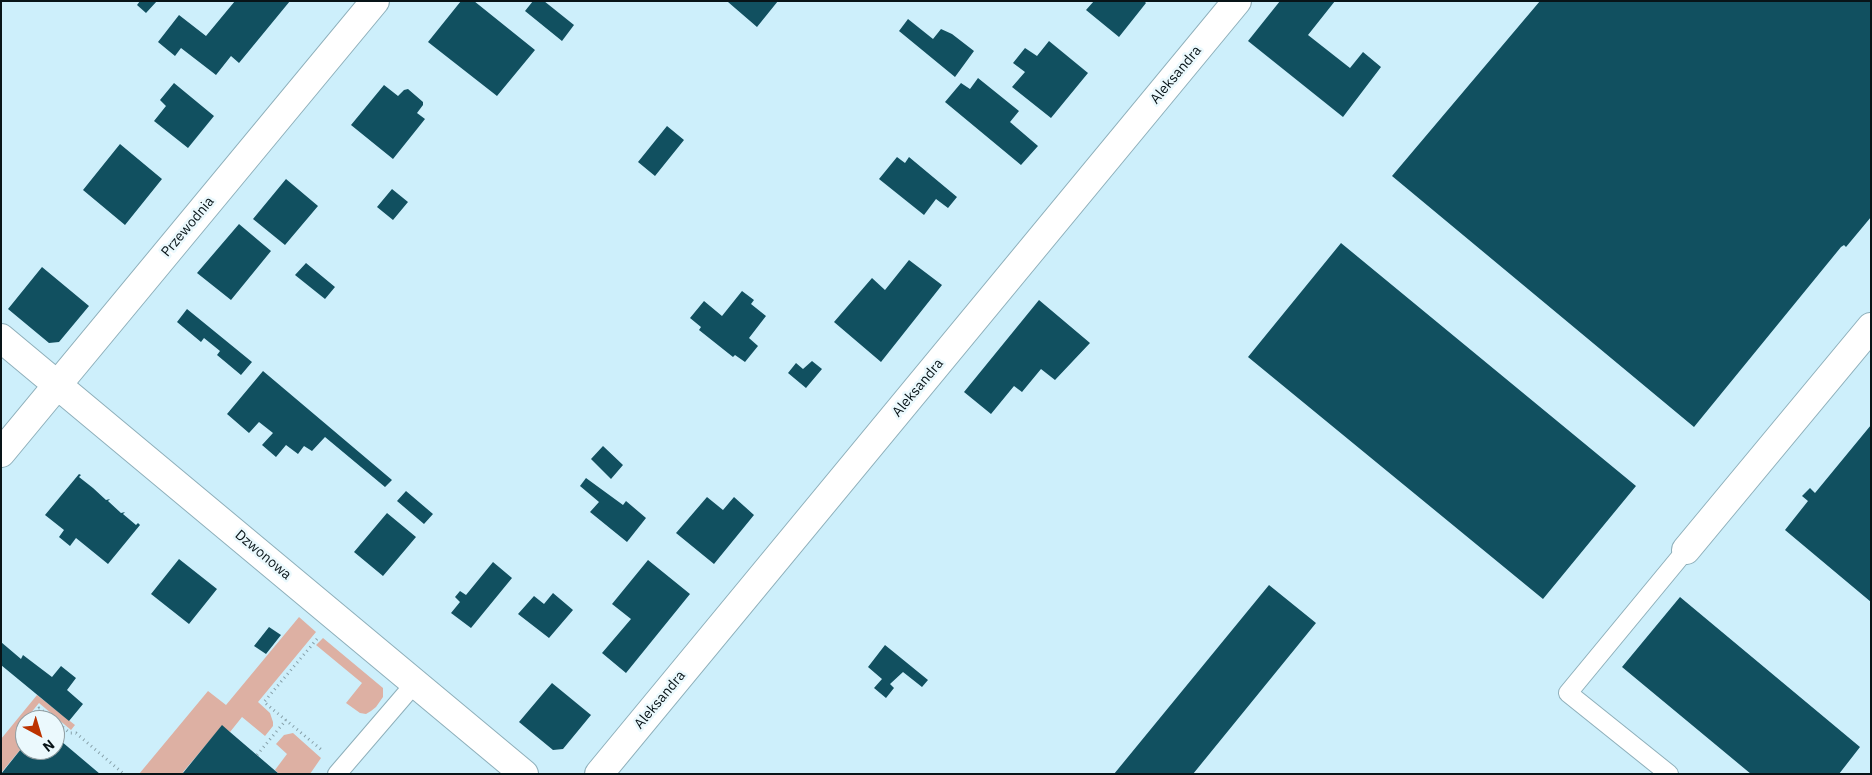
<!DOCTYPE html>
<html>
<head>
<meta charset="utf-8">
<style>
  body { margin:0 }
  #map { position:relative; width:1872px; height:775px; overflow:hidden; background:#cdeffb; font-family:"IBM Plex Sans",sans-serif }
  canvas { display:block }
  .frame { position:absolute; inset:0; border:2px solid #081418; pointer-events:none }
  .north { position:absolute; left:15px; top:710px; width:50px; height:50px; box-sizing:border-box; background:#ebf9fd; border:1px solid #909da1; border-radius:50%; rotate:141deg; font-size:14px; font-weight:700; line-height:20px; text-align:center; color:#081418 }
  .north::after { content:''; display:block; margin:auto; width:18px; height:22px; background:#bc3300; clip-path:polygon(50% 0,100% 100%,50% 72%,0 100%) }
</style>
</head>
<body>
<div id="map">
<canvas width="1872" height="775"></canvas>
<div class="frame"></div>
<div class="north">N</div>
</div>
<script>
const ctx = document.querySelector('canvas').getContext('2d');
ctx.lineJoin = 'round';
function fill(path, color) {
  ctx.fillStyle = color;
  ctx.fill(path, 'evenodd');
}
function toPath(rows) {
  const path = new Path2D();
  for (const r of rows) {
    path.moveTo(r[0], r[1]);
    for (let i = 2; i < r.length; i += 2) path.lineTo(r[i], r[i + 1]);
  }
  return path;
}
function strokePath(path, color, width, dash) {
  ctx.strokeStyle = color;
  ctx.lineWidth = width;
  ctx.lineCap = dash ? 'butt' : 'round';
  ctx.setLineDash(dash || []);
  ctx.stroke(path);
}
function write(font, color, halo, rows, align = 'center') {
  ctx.font = font + ' "IBM Plex Sans",sans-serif';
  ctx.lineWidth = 5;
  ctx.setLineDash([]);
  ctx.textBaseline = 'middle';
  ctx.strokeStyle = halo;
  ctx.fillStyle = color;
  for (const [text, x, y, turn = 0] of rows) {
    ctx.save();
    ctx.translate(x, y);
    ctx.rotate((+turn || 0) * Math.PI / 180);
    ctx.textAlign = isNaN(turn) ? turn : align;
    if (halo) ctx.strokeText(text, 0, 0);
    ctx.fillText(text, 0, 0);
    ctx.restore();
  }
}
fill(toPath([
  [299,617,316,632,258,702,270,713,273,722,273,726,265,736,242,717,230,732,222,726,183,772,184,774,139,774,208,691,226,705],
  [323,638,383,688,383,697,376,707,371,711,366,714,360,713,346,703,362,683,316,645],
  [37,695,75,725,71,730,39,703,21,725,25,729,25,744,1,773,1,739],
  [293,733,321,758,310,774,279,774,275,770,287,754,276,744,284,735]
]), '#ddb0a3');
fill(toPath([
  [140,1,157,1,146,13,137,5],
  [235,1,290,1,239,63,231,56,216,75,181,48,175,56,158,42,179,15,206,36],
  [461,1,474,1,535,50,497,96,428,42],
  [533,1,544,1,574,25,562,41,525,11],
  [729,1,778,1,757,27,728,2],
  [1094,1,1144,1,1146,3,1119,37,1086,10],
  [1280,1,1335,1,1308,35,1350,68,1363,52,1381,67,1343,117,1248,41],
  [1540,1,1871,1,1871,217,1846,247,1844,245,1841,247,1694,427,1392,176],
  [908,19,933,39,941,29,952,34,974,51,955,77,899,31],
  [1049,41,1088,73,1051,118,1012,87,1025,72,1013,63,1025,48,1037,56],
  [978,78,1019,111,1010,122,1038,146,1021,165,945,102,961,83,970,89],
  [174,83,214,116,188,148,154,121,166,106,160,100],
  [384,85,398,96,404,90,408,89,423,102,423,105,417,113,425,119,393,159,351,125],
  [667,126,684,140,655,176,638,162],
  [120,144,162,179,125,225,83,190],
  [897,157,905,163,909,157,957,197,948,208,936,199,924,215,879,179],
  [286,179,318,206,285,245,253,219],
  [392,189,408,202,393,220,377,207],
  [239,224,271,251,231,300,197,273],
  [1341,243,1636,486,1543,599,1248,357],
  [909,260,942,285,881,362,834,322,872,278,885,290],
  [306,263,335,287,325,299,295,275],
  [42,267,89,306,59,342,49,343,8,309],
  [742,291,754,300,751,304,766,316,749,338,758,346,745,362,735,355,733,357,699,330,701,327,690,318,704,301,722,316],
  [1039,300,1090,343,1055,380,1041,369,1022,392,1014,386,991,414,964,392],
  [187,309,252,362,241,375,217,355,220,351,204,338,201,342,177,322],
  [812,361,822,369,806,388,788,373,796,363,803,369],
  [263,371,392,480,385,487,325,437,312,451,304,446,298,454,286,445,276,457,262,445,273,433,259,422,249,433,227,414],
  [1871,425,1871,602,1785,530,1808,501,1802,496,1810,488,1815,493],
  [603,446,623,465,611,479,591,459],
  [79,474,81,475,79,477,93,488,106,500,110,499,108,501,121,513,125,512,123,514,136,525,138,523,140,525,108,564,76,538,70,546,59,537,64,530,45,515],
  [586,478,623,505,626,501,646,518,627,542,590,512,599,502,580,486],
  [406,491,433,514,424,524,397,501],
  [707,497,723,510,734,497,754,515,714,564,676,533],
  [387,513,416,537,383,576,354,552],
  [179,559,217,589,189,624,151,594],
  [648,560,690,594,626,673,602,653,631,619,612,604],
  [493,562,512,578,471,628,451,613,460,602,455,597,460,591,466,595],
  [1269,585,1316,623,1193,774,1114,774],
  [553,593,573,610,549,638,518,614,534,596,544,604],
  [1680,597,1860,747,1839,774,1751,774,1622,667],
  [269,627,281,635,266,654,254,646],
  [1,642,21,659,23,655,52,677,61,666,76,678,67,690,83,704,69,721,1,665],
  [885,645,928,680,922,687,903,672,890,684,894,688,886,698,874,688,882,679,868,667],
  [552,683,591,715,563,749,553,750,519,722],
  [222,725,230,732,279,774,183,773],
  [55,736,100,774,1,774,25,744,25,750,55,750]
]), '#115060');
const lane = toPath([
  [337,774,416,682],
  [1669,774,1568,693,1686,550]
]);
const street = toPath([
  [1,338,524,774],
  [1,453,375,1],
  [1686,550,1871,327],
  [599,774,1237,1]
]);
strokePath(lane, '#8eafba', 20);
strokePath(street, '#8eafba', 30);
strokePath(toPath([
  [317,639,264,702,323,751],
  [29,720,39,708,54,720],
  [55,721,70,733,76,733,124,774],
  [257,755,286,720]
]), '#87a1aa', 3, [1, 4]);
strokePath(lane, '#fff', 18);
strokePath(street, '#fff', 28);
write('14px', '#081418', '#ebf9fd', [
  ["Aleksandra",1176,75,-50],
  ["Przewodnia",188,227,-50],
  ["Aleksandra",918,388,-50],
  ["Dzwonowa",263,555,40],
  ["Aleksandra",660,700,-50]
]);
</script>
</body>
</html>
